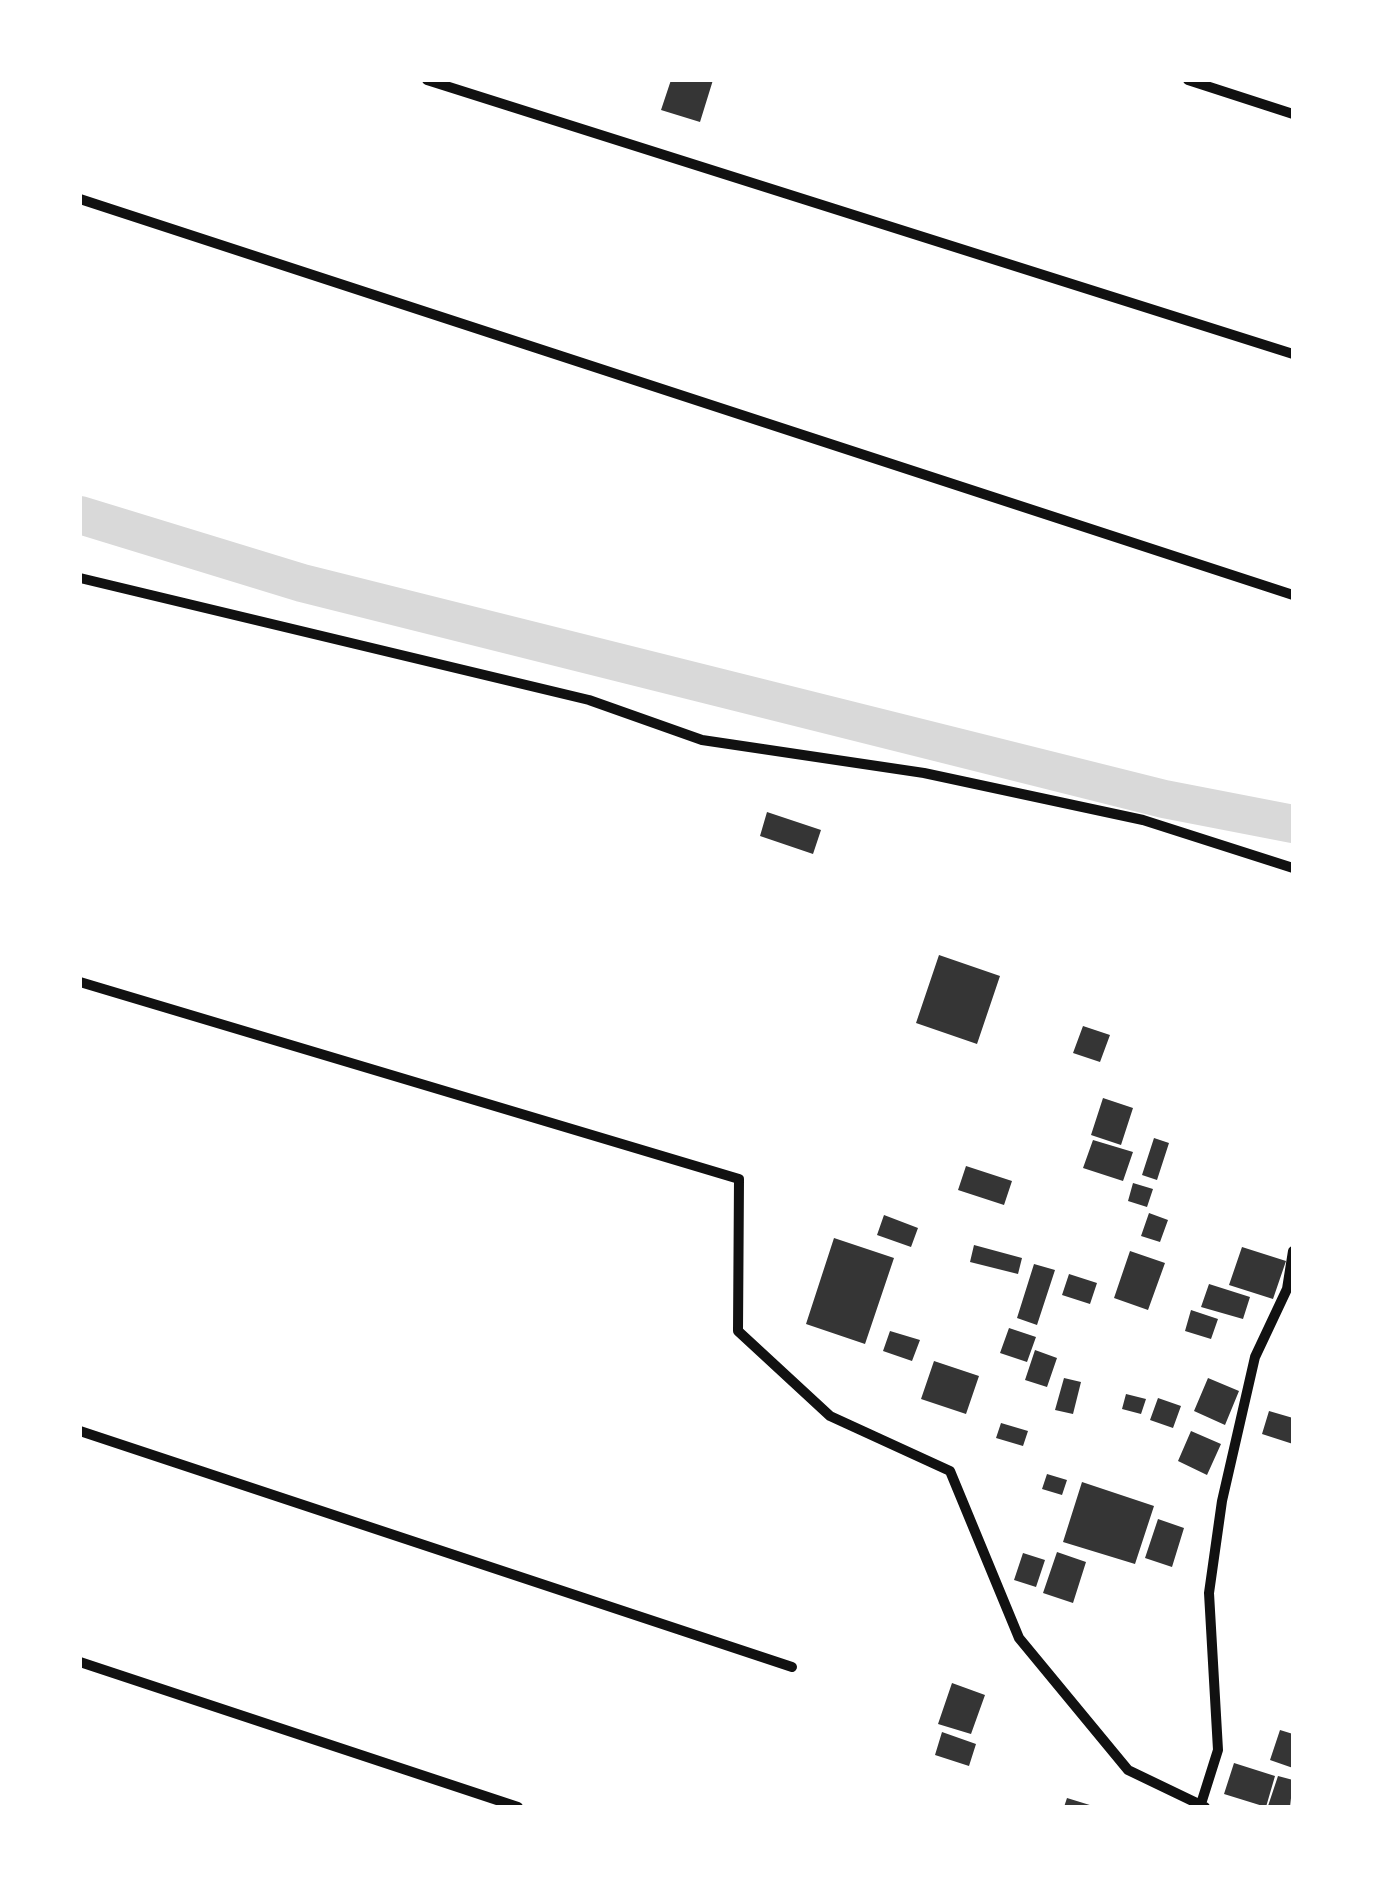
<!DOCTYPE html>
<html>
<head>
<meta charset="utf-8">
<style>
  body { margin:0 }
  #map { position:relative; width:1373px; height:1887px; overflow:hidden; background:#fff; font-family:"Nunito Sans",sans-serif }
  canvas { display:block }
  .frame { position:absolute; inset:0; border:82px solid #fff; pointer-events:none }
</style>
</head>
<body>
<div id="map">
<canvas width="1373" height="1887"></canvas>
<div class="frame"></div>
</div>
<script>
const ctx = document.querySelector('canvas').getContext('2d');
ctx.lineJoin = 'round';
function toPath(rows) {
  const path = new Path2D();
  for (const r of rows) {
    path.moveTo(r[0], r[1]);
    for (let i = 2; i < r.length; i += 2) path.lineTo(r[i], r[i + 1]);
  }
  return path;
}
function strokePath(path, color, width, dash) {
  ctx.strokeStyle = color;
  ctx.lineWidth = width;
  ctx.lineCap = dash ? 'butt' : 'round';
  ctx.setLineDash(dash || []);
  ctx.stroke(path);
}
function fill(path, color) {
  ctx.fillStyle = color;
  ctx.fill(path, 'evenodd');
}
strokePath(toPath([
  [80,515,302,583,1164,799,1293,824]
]), '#d9d9d9', 38);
fill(toPath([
  [671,80,713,80,700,122,661,110],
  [767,812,821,830,813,854,760,836],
  [939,955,1000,976,977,1044,916,1023],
  [1083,1026,1110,1035,1100,1062,1073,1053],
  [1103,1098,1133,1108,1121,1145,1091,1135],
  [1154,1138,1169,1143,1157,1180,1142,1175],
  [1093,1140,1133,1152,1123,1181,1083,1168],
  [966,1166,1012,1181,1004,1205,958,1190],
  [1133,1183,1153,1189,1147,1207,1128,1201],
  [1149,1213,1168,1220,1160,1242,1141,1236],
  [884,1215,918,1228,911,1247,877,1235],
  [834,1238,894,1258,865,1344,806,1324],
  [974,1245,1022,1258,1018,1274,970,1262],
  [1242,1247,1286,1261,1273,1299,1229,1285],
  [1130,1251,1165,1263,1148,1310,1114,1298],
  [1034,1264,1055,1270,1037,1325,1017,1318],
  [1069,1274,1097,1283,1090,1304,1062,1295],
  [1209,1284,1250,1297,1243,1319,1201,1307],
  [1191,1310,1218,1319,1211,1339,1185,1331],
  [1009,1328,1036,1337,1027,1362,1000,1353],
  [890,1331,920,1340,912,1361,883,1351],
  [1035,1350,1057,1358,1047,1387,1025,1380],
  [934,1361,979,1376,966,1414,921,1399],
  [1064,1378,1081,1382,1073,1414,1055,1410],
  [1208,1378,1239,1391,1225,1425,1194,1411],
  [1126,1394,1146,1399,1141,1414,1122,1409],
  [1158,1398,1181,1406,1173,1428,1150,1420],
  [1269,1411,1293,1418,1293,1444,1262,1434],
  [1001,1423,1028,1431,1023,1446,996,1438],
  [1191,1431,1221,1444,1207,1475,1178,1461],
  [1047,1474,1067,1480,1062,1495,1042,1489],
  [1082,1482,1154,1506,1135,1564,1063,1542],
  [1158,1519,1184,1528,1172,1567,1145,1558],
  [1057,1552,1086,1562,1073,1603,1043,1593],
  [1023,1553,1045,1560,1036,1587,1014,1580],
  [952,1683,985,1695,971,1734,938,1724],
  [1280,1730,1293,1734,1293,1768,1270,1760],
  [942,1732,976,1744,969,1766,935,1755],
  [1234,1763,1275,1776,1266,1807,1224,1794],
  [1278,1776,1293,1780,1290,1807,1268,1806],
  [1067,1798,1093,1806,1093,1807,1064,1807]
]), '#353535');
strokePath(toPath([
  [427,80,1293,354],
  [1188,80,1293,114],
  [80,199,1293,595],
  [80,578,589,700,702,740,924,773,1143,820,1293,868],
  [80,982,739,1179,738,1331,830,1416,950,1471,1019,1638,1128,1770,1205,1807],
  [80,1431,792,1667],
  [80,1662,518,1807],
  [1200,1807,1218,1750,1209,1593,1222,1501,1255,1357,1287,1289,1293,1251]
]), '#111', 10);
</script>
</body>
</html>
